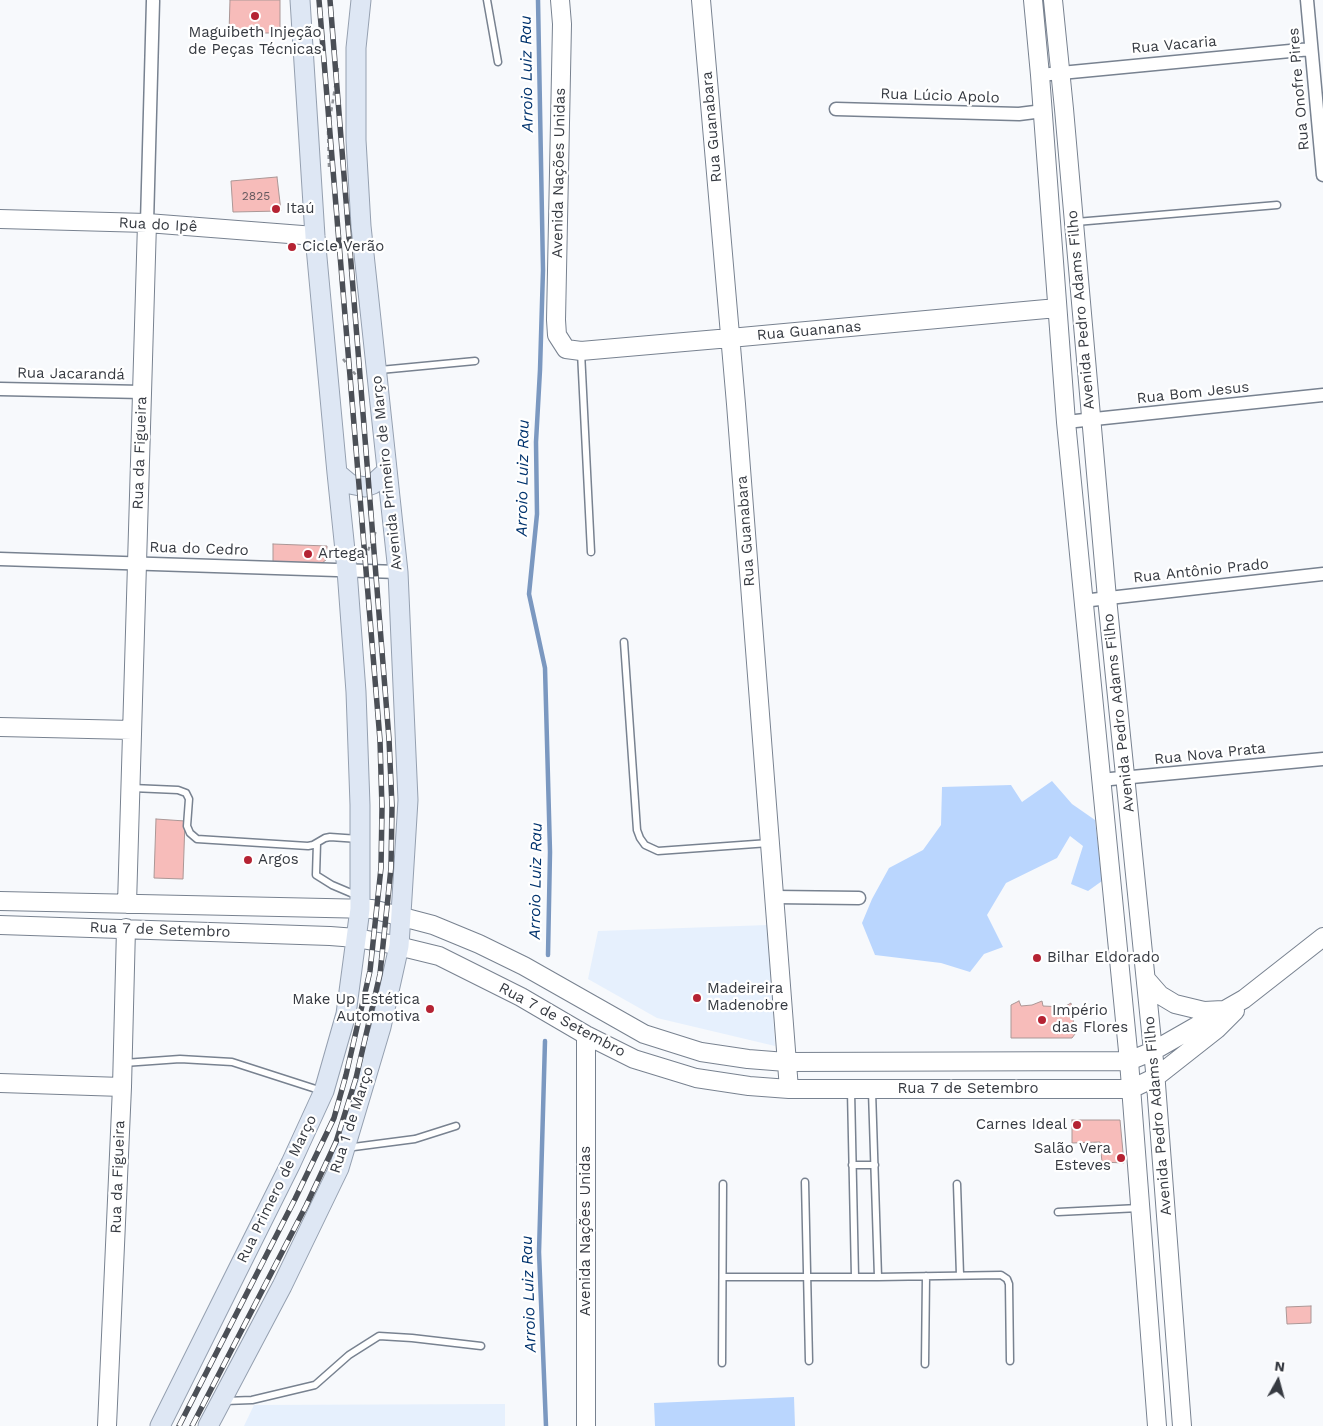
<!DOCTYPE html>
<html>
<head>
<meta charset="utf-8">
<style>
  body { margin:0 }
  #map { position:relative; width:1323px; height:1426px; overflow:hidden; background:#f7f9fc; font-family:"Work Sans",sans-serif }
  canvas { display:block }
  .north { position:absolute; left:1253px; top:1356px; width:50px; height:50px; -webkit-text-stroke:4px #fff; paint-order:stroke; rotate:7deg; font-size:14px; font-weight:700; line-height:20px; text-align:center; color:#363a41 }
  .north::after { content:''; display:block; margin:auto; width:18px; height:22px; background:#363a41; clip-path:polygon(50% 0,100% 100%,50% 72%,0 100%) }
</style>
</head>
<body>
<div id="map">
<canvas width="1323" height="1426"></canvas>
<div class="north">N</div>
</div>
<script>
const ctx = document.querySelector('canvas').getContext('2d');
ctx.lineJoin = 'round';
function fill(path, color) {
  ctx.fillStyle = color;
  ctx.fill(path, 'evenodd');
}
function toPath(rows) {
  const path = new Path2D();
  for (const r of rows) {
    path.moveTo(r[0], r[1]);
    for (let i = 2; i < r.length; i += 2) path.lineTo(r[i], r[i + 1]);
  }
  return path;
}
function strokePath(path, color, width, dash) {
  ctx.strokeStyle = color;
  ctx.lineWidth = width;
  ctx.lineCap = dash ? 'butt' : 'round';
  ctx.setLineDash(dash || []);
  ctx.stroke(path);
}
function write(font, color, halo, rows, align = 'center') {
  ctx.font = font + ' "Work Sans",sans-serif';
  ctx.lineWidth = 4.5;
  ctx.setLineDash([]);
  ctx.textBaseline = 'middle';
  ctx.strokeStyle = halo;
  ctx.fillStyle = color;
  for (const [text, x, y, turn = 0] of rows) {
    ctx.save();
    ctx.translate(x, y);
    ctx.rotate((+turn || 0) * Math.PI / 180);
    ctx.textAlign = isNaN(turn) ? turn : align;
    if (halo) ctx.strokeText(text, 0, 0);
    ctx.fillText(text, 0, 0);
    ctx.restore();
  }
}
fill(toPath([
  [768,925,775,1046,657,1018,588,979,598,931],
  [505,1404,505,1426,244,1426,254,1405]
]), '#e6f0fd');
fill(toPath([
  [1052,781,1072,804,1095,820,1102,881,1088,891,1071,884,1083,846,1070,836,1057,858,1006,883,987,915,1003,947,984,954,970,972,941,963,875,955,862,923,872,899,889,868,923,850,941,825,942,787,1011,785,1022,802],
  [794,1397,795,1426,655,1426,654,1403]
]), '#bad6fe');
strokePath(toPath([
  [538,0,543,270,540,370,536,442,537,514,529,594,545,668,550,852,548,955],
  [545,1041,539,1252,546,1426]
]), '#7b98c0', 4.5);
const building = toPath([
  [230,0,280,0,280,33,229,33,230,0],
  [277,177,281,211,233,212,231,181,277,177],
  [273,544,327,546,327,559,321,564,273,563,273,544],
  [156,819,185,821,183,879,154,878,156,819],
  [1019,1001,1021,1006,1032,1005,1042,1001,1043,1006,1064,1007,1071,1003,1075,1034,1072,1038,1011,1038,1011,1005,1019,1001],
  [1072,1120,1120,1120,1124,1163,1102,1162,1100,1142,1072,1143,1072,1120],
  [1311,1306,1311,1323,1287,1324,1286,1307,1311,1306]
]);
fill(building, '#f7bcba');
strokePath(building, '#ab9796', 1);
const lane = toPath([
  [487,0,498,62],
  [1076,222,1277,205],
  [581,352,591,552],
  [380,370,475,361],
  [624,642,637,830,640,838,645,845,658,851,769,843],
  [132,788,178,790,186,793,189,799,187,826,190,833,197,839,308,846,313,845,325,838,330,837,359,839],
  [317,843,316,875,332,885,358,896],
  [124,1063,180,1059,232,1062,322,1091],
  [851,1091,855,1277],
  [872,1091,878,1277],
  [346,1148,415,1139,456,1126],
  [852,1165,875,1165],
  [805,1182,809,1361],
  [957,1184,960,1275],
  [1058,1212,1139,1208],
  [723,1277,878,1277,1001,1275,1007,1279,1009,1284,1010,1361],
  [722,1363,723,1184],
  [925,1364,926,1276],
  [225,1401,252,1400,315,1385,349,1355,379,1336,412,1338,481,1346]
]);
const street = toPath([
  [1307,0,1323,175],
  [1040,75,1311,49],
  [836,109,1019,114,1043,111],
  [147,223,153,1],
  [0,389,142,392],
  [1066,422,1323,395],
  [0,559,398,572],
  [1082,601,1323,574],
  [1100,780,1323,759],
  [774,897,859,898]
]);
const secondary = toPath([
  [560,0,562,24,556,320,557,335,566,349,581,351,730,338,1057,308],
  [701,0,736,404,789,1089],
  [1033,0,1040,75,1066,422,1129,1061,1157,1426],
  [1053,0,1064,109,1107,598,1155,1071,1182,1426],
  [0,219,147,223,315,236],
  [0,727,132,730],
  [0,901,372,909,433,925,479,944,524,966,644,1034,701,1052,748,1059,786,1062,1129,1061,1153,1051,1244,999,1323,937],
  [127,904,147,223],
  [0,925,330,936,356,938,390,944,439,956,521,997,586,1035,634,1059,696,1078,749,1086,789,1089,1131,1089,1156,1077,1217,1029,1235,1011],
  [1146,979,1160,995,1175,1004,1204,1011,1223,1010],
  [586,1035,586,1426],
  [0,1083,122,1087],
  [107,1426,122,1087,126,928]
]);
const primary = toPath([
  [337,473,350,484,365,487,373,484,387,471],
  [160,1426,291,1163,324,1091,346,1014,360,909,360,805,356,692,347,570,337,473,315,236,300,0],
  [208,1426,282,1286,339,1168,381,1027,399,946,408,800,398,572,361,226,356,140,356,48,361,0]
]);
strokePath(lane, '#788290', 9);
strokePath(street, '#788290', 15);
strokePath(secondary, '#788290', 20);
strokePath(primary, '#95a0b0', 21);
strokePath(toPath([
  [329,167,328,132,338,68],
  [343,359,360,380],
  [365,558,376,531]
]), '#909398', 2.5, [4, 4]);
strokePath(lane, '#fff', 6);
strokePath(street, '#fff', 12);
strokePath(secondary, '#fff', 18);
strokePath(primary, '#dee7f4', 19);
const rail = toPath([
  [179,1426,295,1199,334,1118,346,1075,370,971,381,868,382,808,380,740,319,0],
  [192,1426,306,1206,336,1142,356,1078,380,974,391,868,392,806,389,739,330,0]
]);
strokePath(rail, '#4b4f56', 5.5);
strokePath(rail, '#fff', 4, [11]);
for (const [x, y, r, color] of [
  [255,16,5,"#b52333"],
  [276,209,5,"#b52333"],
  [292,247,5,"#b52333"],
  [308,554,5,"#b52333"],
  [248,860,5,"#b52333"],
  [1037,958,5,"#b52333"],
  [697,998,5,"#b52333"],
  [430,1009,5,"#b52333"],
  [1042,1020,5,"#b52333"],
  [1077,1125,5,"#b52333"],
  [1121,1158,5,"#b52333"]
]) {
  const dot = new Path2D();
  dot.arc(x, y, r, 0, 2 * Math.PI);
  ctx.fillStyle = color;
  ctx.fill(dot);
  strokePath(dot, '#fff', 2);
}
write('12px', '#665a5f', null, [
  ["2825",256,196]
]);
write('15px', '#363a41', '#fff', [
  ["Maguibeth Injeção",255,33,"center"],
  ["de Peças Técnicas",255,50,"center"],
  ["Itaú",286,209],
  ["Cicle Verão",302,247],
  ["Artega",318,554],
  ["Argos",258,860],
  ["Bilhar Eldorado",1047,958],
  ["Madeireira",707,989],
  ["Madenobre",707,1006],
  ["Make Up Estética",420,1000,"right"],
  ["Automotiva",420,1017,"right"],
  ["Império",1052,1011],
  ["das Flores",1052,1028],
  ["Carnes Ideal",1067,1125,"right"],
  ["Salão Vera",1111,1149,"right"],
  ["Esteves",1111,1166,"right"]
], 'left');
write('15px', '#363a41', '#fff', [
  ["Rua Vacaria",1174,45,-5],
  ["Rua Onofre Pires",1299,89,-95],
  ["Rua Lúcio Apolo",940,96,2],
  ["Rua Guanabara",712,127,-95],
  ["Avenida Nações Unidas",559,173,-89],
  ["Rua do Ipê",158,225,3],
  ["Avenida Pedro Adams Filho",1081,310,-95],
  ["Rua Guananas",809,331,-5],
  ["Rua Jacarandá",71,374,1],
  ["Rua Bom Jesus",1193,393,-6],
  ["Rua da Figueira",140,453,-88],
  ["Avenida Primeiro de Março",387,473,-96],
  ["Rua Guanabara",746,531,-94],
  ["Rua do Cedro",199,549,2],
  ["Rua Antônio Prado",1201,571,-6],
  ["Avenida Pedro Adams Filho",1119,713,-96],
  ["Rua Nova Prata",1210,754,-6],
  ["Rua 7 de Setembro",160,930,2],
  ["Rua 7 de Setembro",562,1020,28],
  ["Rua 7 de Setembro",968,1089],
  ["Avenida Pedro Adams Filho",1158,1116,-95],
  ["Rua 1 de Março",352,1120,-72],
  ["Rua da Figueira",118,1177,-88],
  ["Rua Primero de Março",277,1189,-64],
  ["Avenida Nações Unidas",586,1231,-90]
]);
write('italic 16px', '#01336e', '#fff', [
  ["Arroio Luiz Rau",527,74,-91],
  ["Arroio Luiz Rau",523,478,-89],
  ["Arroio Luiz Rau",536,881,-89],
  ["Arroio Luiz Rau",529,1294,-92]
]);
</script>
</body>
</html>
